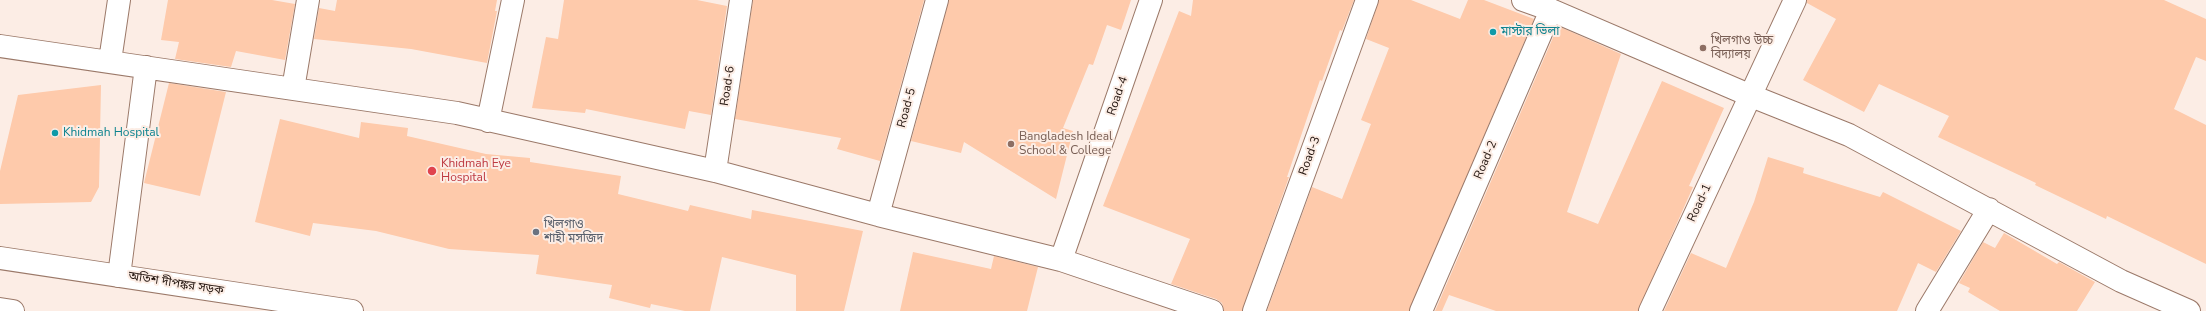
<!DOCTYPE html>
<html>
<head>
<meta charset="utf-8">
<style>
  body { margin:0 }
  canvas { display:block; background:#fcede5 }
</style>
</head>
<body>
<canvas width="2206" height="311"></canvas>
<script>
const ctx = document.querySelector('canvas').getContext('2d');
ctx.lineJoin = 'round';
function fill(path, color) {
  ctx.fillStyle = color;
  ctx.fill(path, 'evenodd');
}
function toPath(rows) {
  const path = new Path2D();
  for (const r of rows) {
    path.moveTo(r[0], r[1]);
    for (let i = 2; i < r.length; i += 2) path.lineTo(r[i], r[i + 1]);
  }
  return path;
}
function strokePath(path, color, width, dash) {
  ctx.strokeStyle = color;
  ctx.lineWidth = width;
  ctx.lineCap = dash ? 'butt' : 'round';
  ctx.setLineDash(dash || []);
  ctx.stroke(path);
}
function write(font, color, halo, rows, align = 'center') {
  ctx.font = font + ' "Nunito Sans","Noto Sans Bengali",sans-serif';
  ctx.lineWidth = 4;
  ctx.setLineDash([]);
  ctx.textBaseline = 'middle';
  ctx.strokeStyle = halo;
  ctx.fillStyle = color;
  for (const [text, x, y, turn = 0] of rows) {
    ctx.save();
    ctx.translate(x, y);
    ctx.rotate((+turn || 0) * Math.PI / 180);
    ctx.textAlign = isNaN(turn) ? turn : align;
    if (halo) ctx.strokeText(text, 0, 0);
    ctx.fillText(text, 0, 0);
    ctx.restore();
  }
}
fill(toPath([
  [168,0,272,0,295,4,285,60,236,51,231,67,175,59,179,42,161,40],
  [337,0,497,0,495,11,497,11,487,63,411,49,314,39,319,8,335,11],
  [564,0,697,0,727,6,711,115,689,111,685,129,586,109,585,113,532,108,546,37,558,39],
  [753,0,924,0,880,161,837,149,841,138,735,119],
  [949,0,1131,0,1121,30,1107,25,1093,65,1089,64,1063,128,1073,131,1056,199,964,142,961,153,911,141],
  [1193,0,1354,0,1342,31,1340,30,1322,81,1320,80,1287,177,1289,177,1242,311,1224,311,1222,303,1216,299,1171,284,1190,239,1103,206,1179,11,1191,16],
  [1379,0,1411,0,1460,19,1468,0,1484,0,1534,19,1409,311,1267,311,1312,187,1342,199,1371,124,1361,120,1389,48,1366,39],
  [1807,0,2164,0,2206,19,2206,61,2196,57,2174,109,2206,125,2206,264,2107,216,2106,219,2035,185,2036,183,1938,137,1949,116,1879,84,1864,112,1803,80,1836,19,1807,3],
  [1558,26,1621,54,1567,212,1598,224,1662,81,1724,108,1689,186,1693,187,1638,311,1496,311,1449,295,1442,311,1435,311],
  [169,83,226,92,200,196,144,183],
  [101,85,99,187,91,202,0,204,0,171,18,95],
  [280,119,359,138,361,122,408,128,407,136,486,154,530,158,530,162,621,176,618,194,688,211,690,205,751,219,752,210,863,231,844,311,796,311,796,275,722,257,710,311,685,311,651,304,650,308,609,298,612,285,536,274,539,255,449,249,376,231,313,223,310,236,255,222],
  [1768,157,1804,168,1803,173,1880,197,1883,192,1961,231,1936,272,1918,263,1897,311,1664,311,1691,253,1726,268,1754,202],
  [2004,233,2057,264,2059,262,2095,282,2077,311,2000,311,1968,292,1970,288,1959,283,1983,242,1995,248],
  [913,252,991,269,994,256,1038,267,1027,311,900,311]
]), '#fecaab');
const minor = toPath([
  [1523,0,1551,10,1749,95,1849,135,2121,281,2189,311],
  [0,46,457,113,715,171,878,215,1061,260,1212,311],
  [110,61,119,0],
  [293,89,308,0],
  [488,121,513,0],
  [715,171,741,0],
  [878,215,937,0],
  [1061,260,1151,0],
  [119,276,146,67],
  [1254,311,1367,0],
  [1421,311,1551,10],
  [1650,311,1795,0],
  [1927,311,1989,209]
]);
const major = toPath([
  [0,258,352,311],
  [0,309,13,311]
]);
strokePath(minor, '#9b7969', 24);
strokePath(major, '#9b7969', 24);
strokePath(minor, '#fff', 22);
strokePath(major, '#fff', 22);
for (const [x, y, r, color] of [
  [1493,32,4,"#0f9aa8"],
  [1703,48,4,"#8d6e63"],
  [55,133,4,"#0f9aa8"],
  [1011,144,4,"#8d6e63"],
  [432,171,5,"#e0444e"],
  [536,232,4,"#6b7280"]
]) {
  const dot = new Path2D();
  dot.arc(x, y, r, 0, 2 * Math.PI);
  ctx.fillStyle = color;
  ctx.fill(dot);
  strokePath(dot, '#fcede5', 1.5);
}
write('12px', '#0d838f', '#fcede5', [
  ["মাস্টার ভিলা",1501,32],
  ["Khidmah Hospital",63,133]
], 'left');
write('12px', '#785e54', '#fcede5', [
  ["খিলগাও উচ্চ",1711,41],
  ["বিদ্যালয়",1711,55],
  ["Bangladesh Ideal",1019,137],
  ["School & College",1019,151]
], 'left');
write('12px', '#23150f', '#fcede5', [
  ["Road-6",728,86,-81],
  ["Road-4",1118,96,-71],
  ["Road-5",907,108,-75],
  ["Road-3",1310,156,-70],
  ["Road-2",1486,160,-67],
  ["Road-1",1700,203,-65],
  ["অতিশ দীপঙ্কর সড়ক",176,284,9]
]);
write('12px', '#be3a42', '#fcede5', [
  ["Khidmah Eye",441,164],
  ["Hospital",441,178]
], 'left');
write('12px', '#5b616d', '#fcede5', [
  ["খিলগাও",544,225],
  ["শাহী মসজিদ",544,239]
], 'left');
</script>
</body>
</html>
